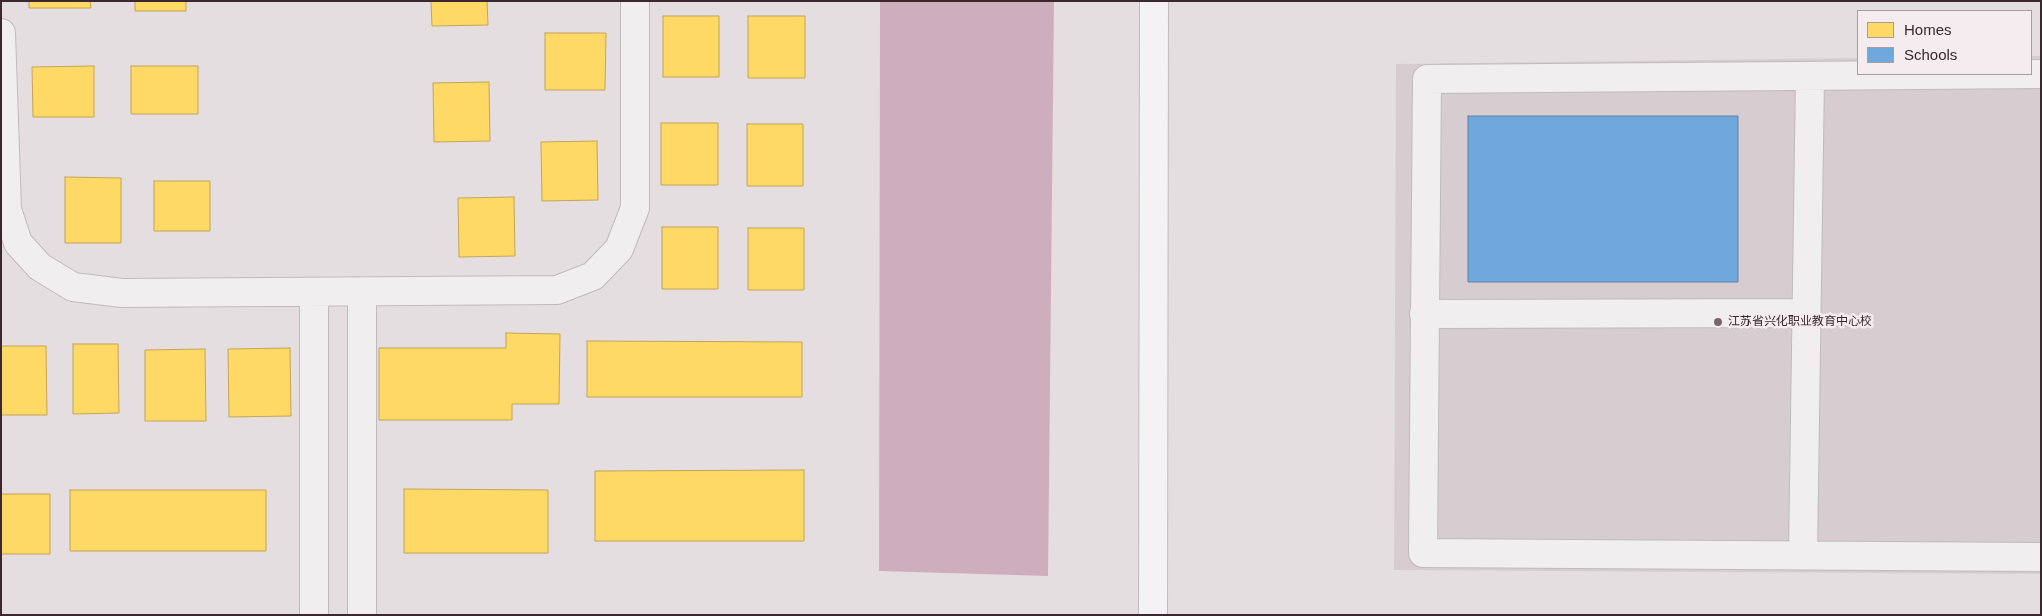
<!DOCTYPE html>
<html>
<head>
<meta charset="utf-8">
<style>
  body { margin:0 }
  #map { position:relative; width:2042px; height:616px; overflow:hidden; background:#e4dee1; font-family:Helvetica,sans-serif }
  canvas { display:block }
  .frame { position:absolute; inset:0; border:2px solid #3b272e; pointer-events:none }
  .legend { position:absolute; left:1857px; top:10px; width:175px; height:65px; box-sizing:border-box; background:#f4ecef; border:1px solid #aa9da2; margin:0; padding:6px 9px; list-style:none; font-size:15px; color:#3b272e }
  .legend li { display:flex; align-items:center; gap:10px; height:25px }
  .legend b { width:25px; border:1px solid #aa9da2 }
</style>
</head>
<body>
<div id="map">
<canvas width="2042" height="616"></canvas>
<div class="frame"></div>
<ul class="legend">
<li><b style="height:14px;background:#ffd966"></b>Homes</li>
<li><b style="height:14px;background:#6fa8dc"></b>Schools</li>
</ul>
</div>
<script>
const ctx = document.querySelector('canvas').getContext('2d');
ctx.lineJoin = 'round';
function fill(path, color) {
  ctx.fillStyle = color;
  ctx.fill(path, 'evenodd');
}
function toPath(rows) {
  const path = new Path2D();
  for (const r of rows) {
    path.moveTo(r[0], r[1]);
    for (let i = 2; i < r.length; i += 2) path.lineTo(r[i], r[i + 1]);
  }
  return path;
}
function strokePath(path, color, width, dash) {
  ctx.strokeStyle = color;
  ctx.lineWidth = width;
  ctx.lineCap = dash ? 'butt' : 'round';
  ctx.setLineDash(dash || []);
  ctx.stroke(path);
}
function write(font, color, halo, rows, align = 'center') {
  ctx.font = font + ' Helvetica,"Noto Sans SC",sans-serif';
  ctx.lineWidth = 5;
  ctx.setLineDash([]);
  ctx.textBaseline = 'middle';
  ctx.strokeStyle = halo;
  ctx.fillStyle = color;
  for (const [text, x, y, turn = 0] of rows) {
    ctx.save();
    ctx.translate(x, y);
    ctx.rotate((+turn || 0) * Math.PI / 180);
    ctx.textAlign = isNaN(turn) ? turn : align;
    if (halo) ctx.strokeText(text, 0, 0);
    ctx.fillText(text, 0, 0);
    ctx.restore();
  }
}
fill(toPath([
  [2031,56,2041,56,2041,574,1394,570,1396,64,1858,58,1858,74,2031,74]
]), '#d7cdd0');
fill(toPath([
  [880,1,1054,1,1048,576,879,571]
]), '#ceaebc');
const homes = toPath([
  [29,1,90,1,91,8,29,8,29,1],
  [135,1,186,1,186,11,135,11,135,1],
  [431,1,487,1,488,25,432,26,431,1],
  [663,16,719,16,719,77,663,77,663,16],
  [748,16,805,16,805,78,748,78,748,16],
  [545,33,606,33,605,90,545,90,545,33],
  [94,66,94,117,33,117,32,67,94,66],
  [131,66,198,66,198,114,131,114,131,66],
  [489,82,490,141,434,142,433,83,489,82],
  [661,123,718,123,718,185,661,185,661,123],
  [747,124,803,124,803,186,747,186,747,124],
  [597,141,598,200,542,201,541,142,597,141],
  [65,177,121,178,121,243,65,243,65,177],
  [154,181,210,181,210,231,154,231,154,181],
  [514,197,515,256,459,257,458,198,514,197],
  [662,227,718,227,718,289,662,289,662,227],
  [748,228,804,228,804,290,748,290,748,228],
  [506,333,560,334,559,404,512,404,512,420,379,420,379,348,506,348,506,333],
  [587,341,802,342,802,397,587,397,587,341],
  [73,344,118,344,119,413,73,414,73,344],
  [1,346,46,346,47,415,1,415,1,346],
  [290,348,291,416,229,417,228,349,290,348],
  [205,349,206,421,145,421,145,350,205,349],
  [804,470,804,541,595,541,595,471,804,470],
  [404,489,548,490,548,553,404,553,404,489],
  [70,490,266,490,266,551,70,551,70,490],
  [1,494,50,494,50,554,1,554,1,494]
]);
fill(homes, '#ffd966');
strokePath(homes, '#c4a455', 1);
const schools = toPath([
  [1468,116,1738,116,1738,282,1468,282,1468,116]
]);
fill(schools, '#6fa8dc');
strokePath(schools, '#5f81a8', 1);
const minor = toPath([
  [1,33,7,209,18,243,40,267,73,287,122,293,557,290,593,276,619,249,635,208,635,1],
  [2041,74,1427,79,1423,553,2041,557],
  [314,293,314,615],
  [362,293,362,615],
  [1424,314,1806,313],
  [1803,555,1810,76]
]);
const major = toPath([
  [1153,615,1154,1]
]);
strokePath(minor, '#bfbbbc', 30);
strokePath(major, '#c1bbbe', 30);
strokePath(minor, '#f0eeef', 28);
strokePath(major, '#f4f2f4', 28);
for (const [x, y, r, color] of [
  [1718,322,5,"#76676d"]
]) {
  const dot = new Path2D();
  dot.arc(x, y, r, 0, 2 * Math.PI);
  ctx.fillStyle = color;
  ctx.fill(dot);
  strokePath(dot, '#f4ecef', 2);
}
write('12px', '#3b272e', '#f4ecef', [
  ["江苏省兴化职业教育中心校",1728,322]
], 'left');
</script>
</body>
</html>
